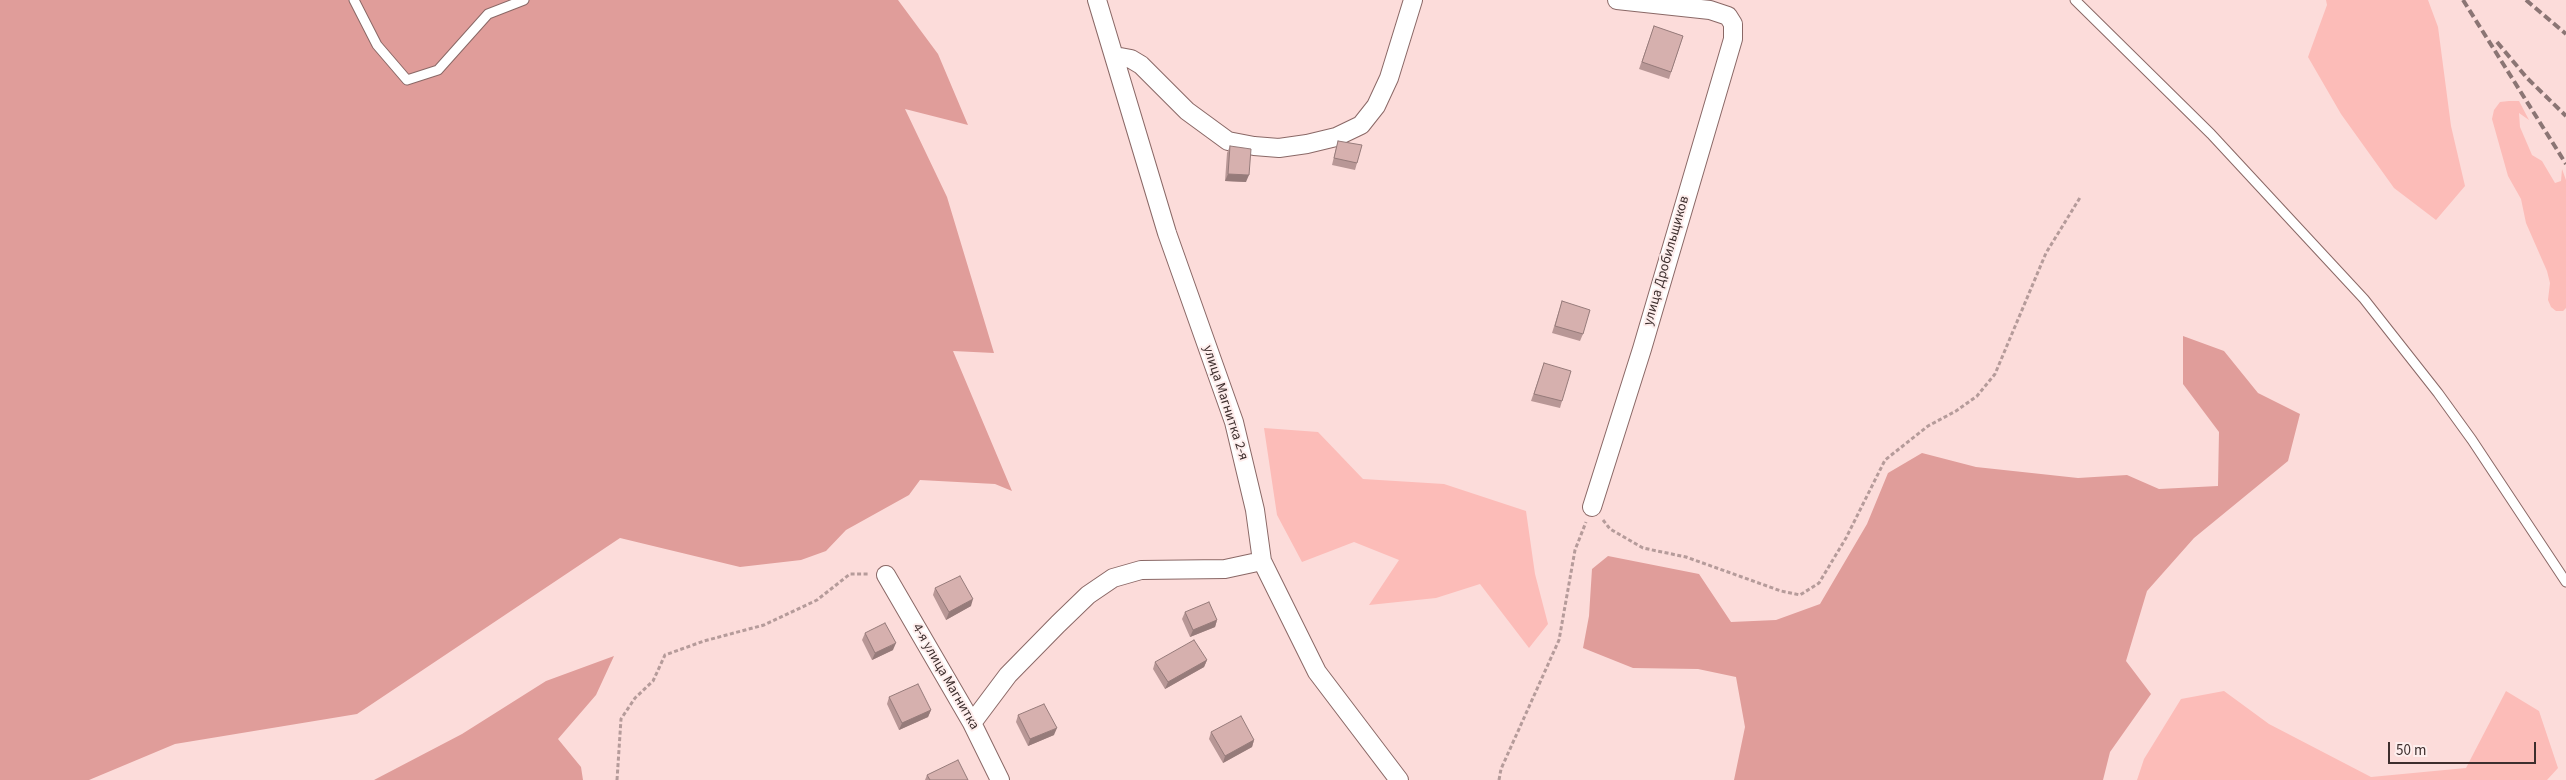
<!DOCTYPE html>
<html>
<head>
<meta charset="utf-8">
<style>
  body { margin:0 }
  #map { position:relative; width:2566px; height:780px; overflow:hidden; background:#fcdcda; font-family:"Source Sans 3",sans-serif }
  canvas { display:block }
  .scale { position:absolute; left:2388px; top:742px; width:148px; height:22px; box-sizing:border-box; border:2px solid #3d2e2d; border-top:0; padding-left:6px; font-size:15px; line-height:18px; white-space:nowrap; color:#3d2e2d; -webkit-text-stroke:4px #feeeed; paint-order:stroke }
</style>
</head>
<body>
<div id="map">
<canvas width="2566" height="780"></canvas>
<div class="scale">50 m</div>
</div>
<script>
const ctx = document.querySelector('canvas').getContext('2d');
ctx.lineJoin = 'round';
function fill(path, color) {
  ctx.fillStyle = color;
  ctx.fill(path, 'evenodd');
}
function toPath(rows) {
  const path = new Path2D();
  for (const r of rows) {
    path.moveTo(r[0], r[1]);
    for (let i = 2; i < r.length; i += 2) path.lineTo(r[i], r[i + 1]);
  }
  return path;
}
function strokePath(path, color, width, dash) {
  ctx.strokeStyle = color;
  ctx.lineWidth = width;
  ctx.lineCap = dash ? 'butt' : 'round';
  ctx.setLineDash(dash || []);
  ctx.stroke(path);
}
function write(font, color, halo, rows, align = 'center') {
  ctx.font = font + ' "Source Sans 3",sans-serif';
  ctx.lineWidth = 4;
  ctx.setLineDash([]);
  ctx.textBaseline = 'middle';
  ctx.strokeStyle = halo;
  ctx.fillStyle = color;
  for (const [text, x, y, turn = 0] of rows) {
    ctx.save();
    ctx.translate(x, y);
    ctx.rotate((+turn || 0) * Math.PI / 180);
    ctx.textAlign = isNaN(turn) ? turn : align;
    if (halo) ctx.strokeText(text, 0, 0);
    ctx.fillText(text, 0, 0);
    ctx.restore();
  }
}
fill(toPath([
  [2326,0,2428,0,2438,27,2451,126,2465,186,2436,220,2394,188,2341,114,2308,57,2327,5],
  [2509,101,2519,101,2529,120,2519,113,2520,127,2532,155,2542,161,2555,183,2561,181,2562,169,2566,180,2566,308,2563,311,2556,311,2551,307,2548,300,2550,283,2547,271,2526,223,2521,199,2508,176,2492,119,2494,110,2500,102],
  [1264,428,1318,432,1363,479,1444,484,1526,511,1535,574,1548,624,1529,648,1480,584,1436,598,1369,605,1399,560,1354,542,1302,562,1277,515],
  [2224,691,2269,724,2371,777,2466,768,2506,691,2539,711,2558,768,2547,780,2137,780,2144,759,2181,699]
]), '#fcbcb8');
fill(toPath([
  [0,0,898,0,938,54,968,125,905,109,947,197,994,353,953,351,1012,491,995,484,920,480,909,495,846,530,826,551,801,560,740,567,620,538,357,714,175,744,89,780,0,780],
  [2183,336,2224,351,2258,393,2300,414,2288,461,2194,538,2147,591,2126,661,2151,694,2110,752,2103,780,1734,780,1745,727,1736,677,1698,669,1633,668,1583,648,1589,616,1592,569,1608,556,1699,574,1731,622,1776,620,1820,604,1867,524,1888,473,1922,453,1976,467,2078,478,2127,475,2159,489,2218,486,2219,432,2183,384],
  [614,656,596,695,558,739,581,767,583,780,374,780,462,734,546,681]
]), '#e09d9a');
const service = toPath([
  [354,0,377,45,407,80,438,70,488,14,524,0],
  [2075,0,2211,134,2364,299,2438,393,2472,440,2566,582]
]);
const minor = toPath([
  [1097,0,1167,233,1234,422,1255,510,1262,561,1317,672,1399,780],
  [1115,56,1131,59,1141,65,1187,111,1228,141,1254,146,1279,148,1307,144,1336,137,1361,125,1376,106,1389,78,1413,0],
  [1592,507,1642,349,1733,39,1733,24,1728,16,1710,10,1617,0],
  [886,575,972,723,1000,780],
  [972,723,1008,675,1058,624,1088,595,1113,578,1141,570,1225,569,1262,561]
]);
strokePath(service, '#8a6866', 11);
strokePath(minor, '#8a6866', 20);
strokePath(toPath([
  [1603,520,1610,529,1643,548,1686,557,1781,591,1800,595,1819,583,1846,538,1885,460,1928,426,1956,411,1977,396,1995,374,2046,253,2081,196],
  [617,780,621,719,635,698,653,681,665,655,704,641,764,625,817,600,850,574,868,574],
  [1499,780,1501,769,1559,640,1575,550,1586,522]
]), '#b59b9a', 3, [4, 2.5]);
strokePath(service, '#fff', 9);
strokePath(minor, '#fff', 18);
strokePath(toPath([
  [2463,0,2566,164],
  [2526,0,2566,34],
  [2497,42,2527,78,2566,116]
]), '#8b7574', 4, [8, 4]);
fill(toPath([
  [1654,26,1683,36,1669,79,1639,69],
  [1338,141,1357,163,1355,170,1332,165,1336,148],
  [1230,146,1246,182,1225,181,1227,153],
  [1562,301,1583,334,1580,341,1552,333],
  [1544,363,1562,401,1560,408,1531,401],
  [935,588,971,606,946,620,933,595],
  [1185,612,1217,620,1215,627,1190,637,1182,619],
  [865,633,893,650,872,660,862,640],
  [1207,660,1204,667,1165,689,1153,669,1155,662],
  [889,697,931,710,928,717,899,730,887,704],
  [1018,715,1054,735,1028,746,1016,722],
  [1211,732,1254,740,1252,747,1223,763,1209,739],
  [927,775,968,780,925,780]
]), '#b89796');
fill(toPath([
  [1228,174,1249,175,1246,182,1225,181],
  [973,599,971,606,946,620,949,612],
  [1217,620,1215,627,1190,637,1193,630],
  [896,643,893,650,872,660,875,653],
  [1207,660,1204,667,1165,689,1168,682],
  [931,710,928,717,899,730,902,723],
  [1057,728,1054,735,1028,746,1030,739],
  [1254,740,1252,747,1223,763,1225,756]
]), '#967b7a');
const building = toPath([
  [1654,26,1683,36,1671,72,1642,62,1654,26],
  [1338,141,1362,145,1357,163,1334,158,1338,141],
  [1230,146,1251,149,1249,175,1228,174,1230,146],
  [1562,301,1590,310,1583,334,1555,326,1562,301],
  [1544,363,1571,371,1562,401,1534,394,1544,363],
  [960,576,973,599,949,612,935,588,960,576],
  [1209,602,1217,620,1193,630,1185,612,1209,602],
  [885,623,896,643,875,653,865,633,885,623],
  [1194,640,1207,660,1168,682,1155,662,1194,640],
  [918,684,931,710,902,723,889,697,918,684],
  [1044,704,1057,728,1030,739,1018,715,1044,704],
  [1241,716,1254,740,1225,756,1211,732,1241,716],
  [958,760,968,780,930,780,927,775,958,760]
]);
fill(building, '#d6b0ae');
strokePath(building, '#967b7a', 1);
write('14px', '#3d2e2d', '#feeeed', [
  ["улица Дробильщиков",1667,261,-74],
  ["улица Магнитка 2-я",1225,403,72],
  ["4-я улица Магнитка",945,677,60]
]);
</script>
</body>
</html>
